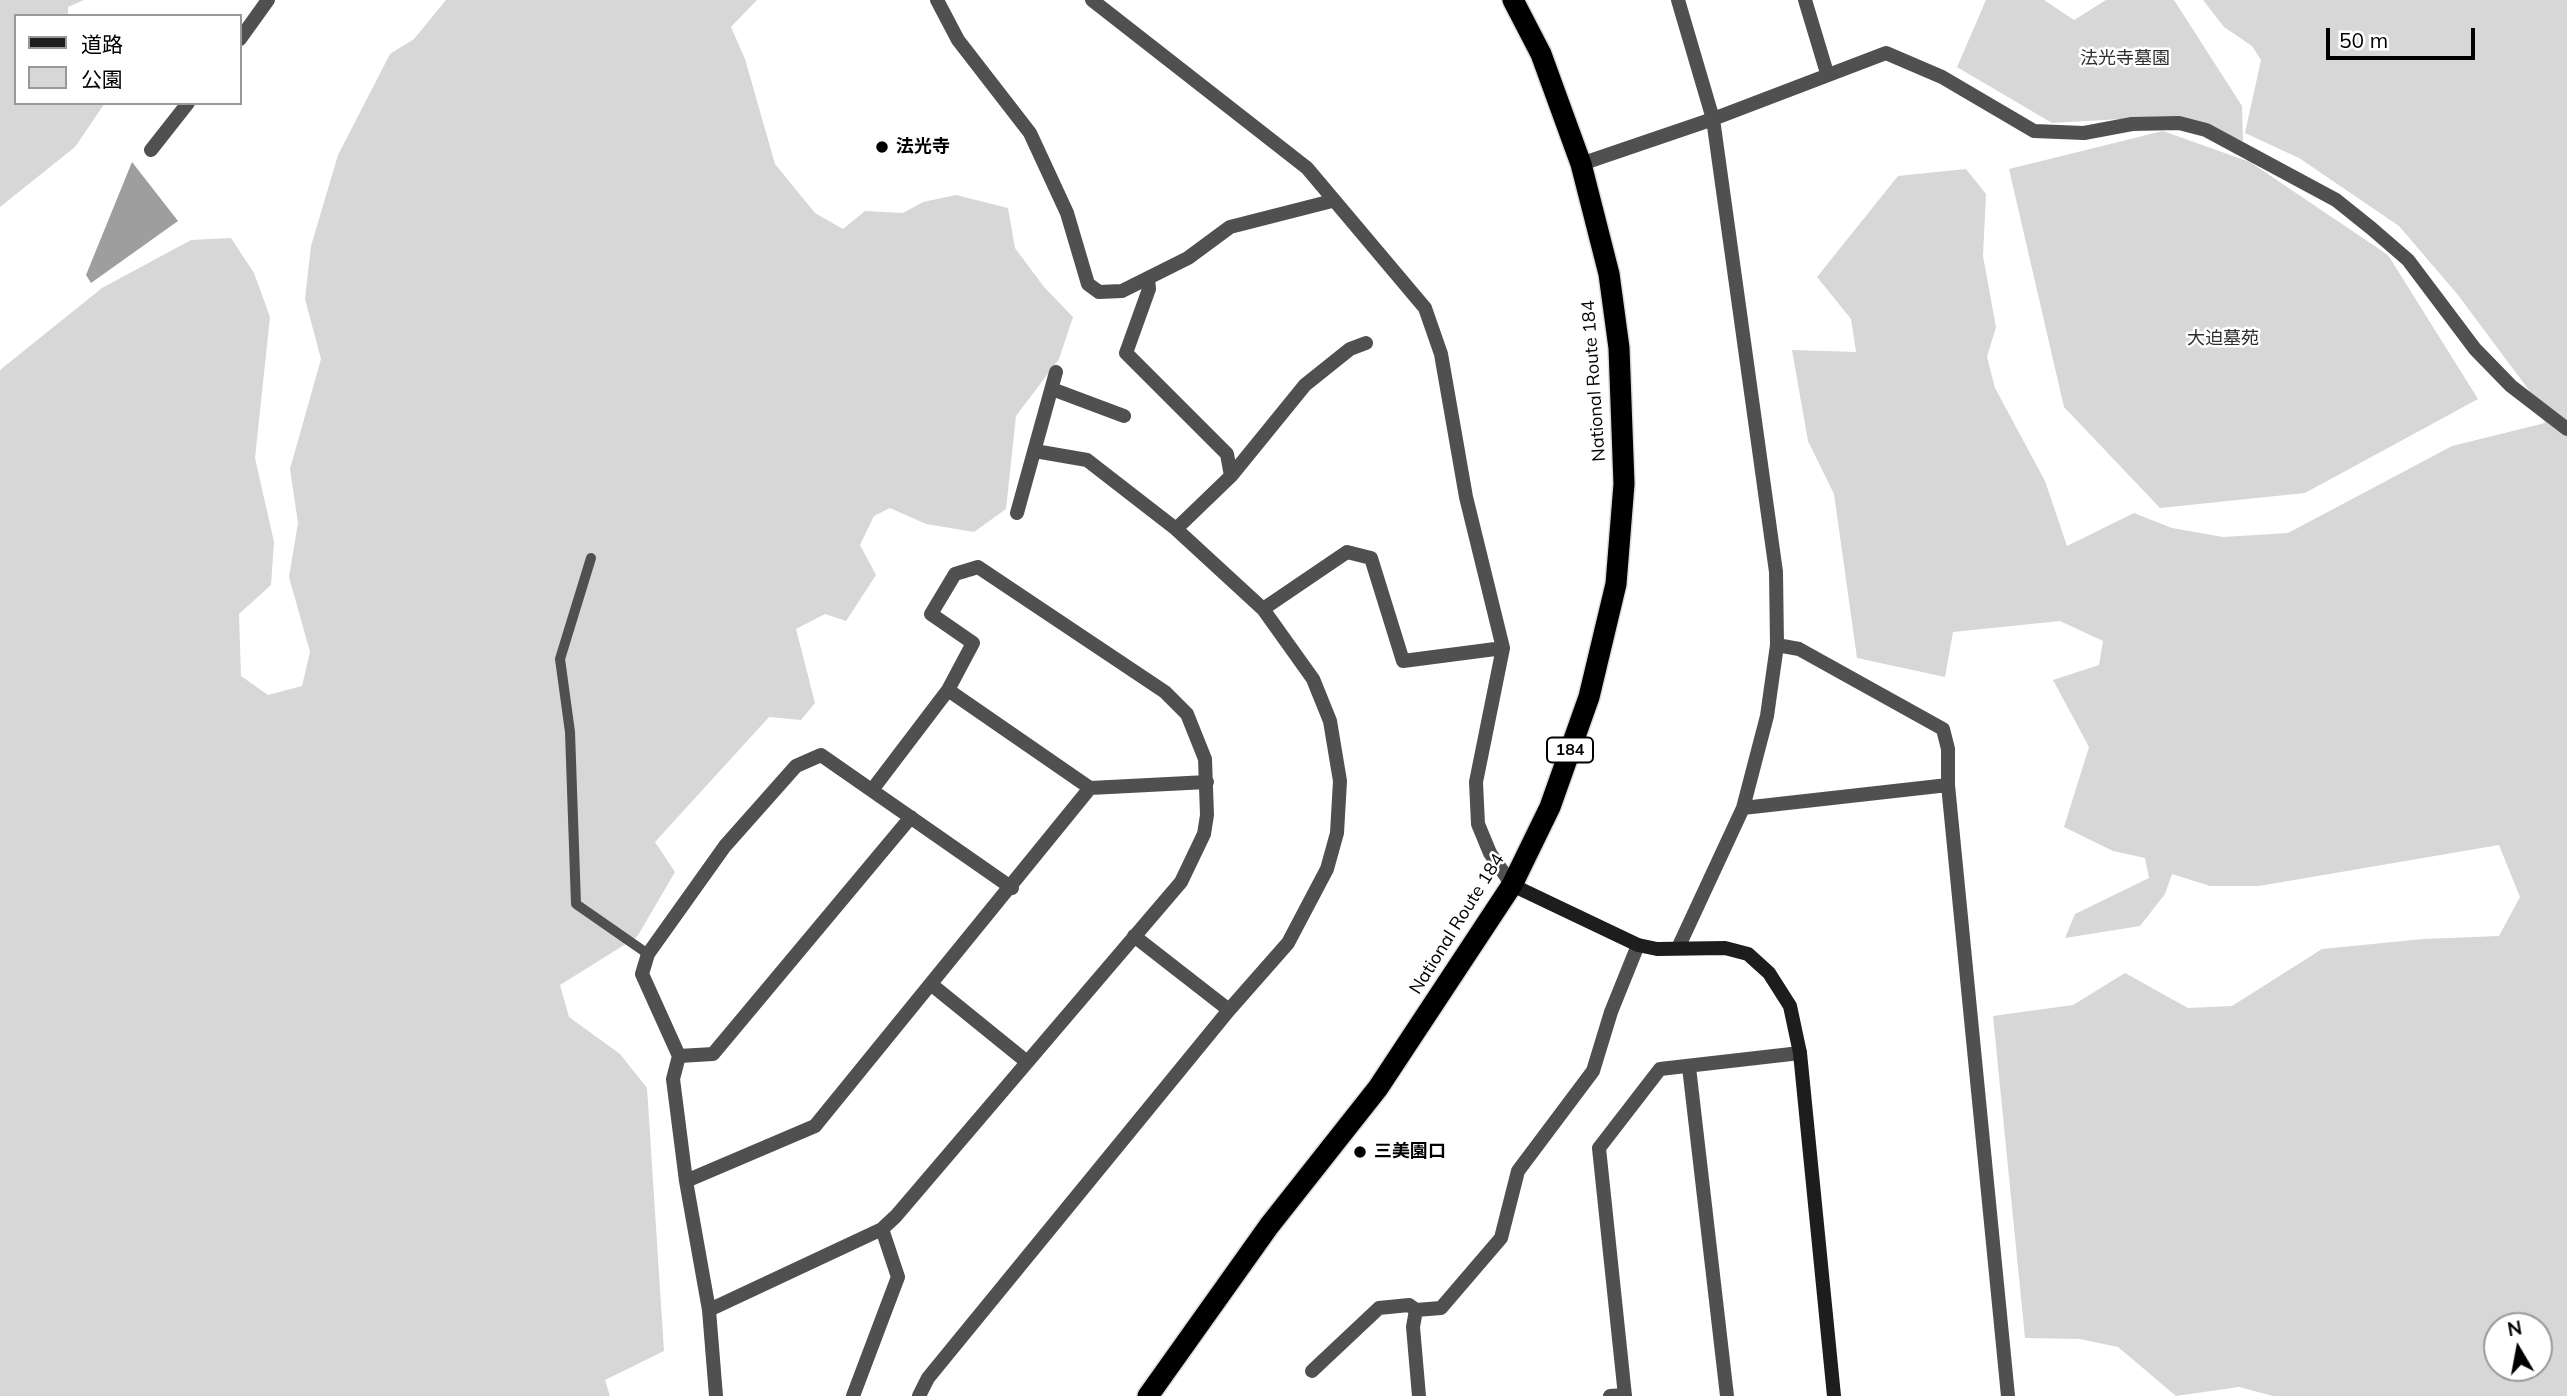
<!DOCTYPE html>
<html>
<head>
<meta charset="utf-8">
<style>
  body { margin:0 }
  #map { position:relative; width:2567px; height:1396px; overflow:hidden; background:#fff; font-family:Mulish,"Noto Sans JP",sans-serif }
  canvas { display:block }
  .legend { position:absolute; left:14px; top:14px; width:228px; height:91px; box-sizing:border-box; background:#fff; border:2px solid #999; margin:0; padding:9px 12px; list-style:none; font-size:21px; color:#000 }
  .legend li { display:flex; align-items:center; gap:14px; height:35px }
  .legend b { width:35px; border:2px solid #999 }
  .north { position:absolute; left:2483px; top:1312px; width:70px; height:70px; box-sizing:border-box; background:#fff; border:2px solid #999; border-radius:50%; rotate:350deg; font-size:19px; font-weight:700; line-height:28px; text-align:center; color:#000 }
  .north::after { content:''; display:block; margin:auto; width:24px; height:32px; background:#000; clip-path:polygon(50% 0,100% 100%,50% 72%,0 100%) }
  .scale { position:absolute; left:2326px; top:28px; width:149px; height:32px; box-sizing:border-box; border:4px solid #000; border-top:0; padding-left:9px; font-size:21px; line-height:24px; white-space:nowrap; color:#000; -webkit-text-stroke:5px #fff; paint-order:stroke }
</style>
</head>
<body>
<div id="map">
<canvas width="2567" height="1396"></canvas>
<ul class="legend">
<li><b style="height:9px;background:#1d1d1d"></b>道路</li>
<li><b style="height:19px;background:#d7d7d7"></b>公園</li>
</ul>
<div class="north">N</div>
<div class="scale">50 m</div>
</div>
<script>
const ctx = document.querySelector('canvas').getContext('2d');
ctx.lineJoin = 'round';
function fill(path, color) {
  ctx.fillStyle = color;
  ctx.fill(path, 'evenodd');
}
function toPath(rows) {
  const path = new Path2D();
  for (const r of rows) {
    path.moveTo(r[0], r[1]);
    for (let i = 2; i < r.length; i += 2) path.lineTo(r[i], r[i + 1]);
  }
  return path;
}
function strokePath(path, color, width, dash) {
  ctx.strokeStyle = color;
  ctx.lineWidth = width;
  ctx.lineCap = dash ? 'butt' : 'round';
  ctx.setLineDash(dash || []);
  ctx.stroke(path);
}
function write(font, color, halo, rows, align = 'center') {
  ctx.font = font + ' Mulish,"Noto Sans JP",sans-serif';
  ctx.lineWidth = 5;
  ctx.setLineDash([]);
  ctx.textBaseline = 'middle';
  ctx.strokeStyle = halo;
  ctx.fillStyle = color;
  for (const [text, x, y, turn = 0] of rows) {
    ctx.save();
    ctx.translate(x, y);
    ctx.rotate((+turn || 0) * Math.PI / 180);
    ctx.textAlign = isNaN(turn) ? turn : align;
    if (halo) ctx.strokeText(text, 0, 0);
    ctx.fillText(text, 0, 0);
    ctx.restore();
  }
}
fill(toPath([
  [0,0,84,0,68,7,68,16,16,16,16,103,105,103,75,147,0,207],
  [446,0,757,0,731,27,745,59,775,164,815,213,843,229,865,211,903,213,923,202,956,195,1008,208,1015,248,1044,287,1073,317,1059,359,1016,416,1006,509,974,532,926,524,890,508,874,516,860,545,876,575,846,621,825,614,796,629,815,703,801,720,769,717,655,842,675,872,637,937,560,985,569,1017,620,1054,647,1088,664,1351,605,1380,610,1396,0,1396,0,370,102,288,191,240,231,238,254,273,270,317,255,458,274,542,271,585,239,614,241,676,268,695,302,686,310,652,289,577,298,523,290,469,321,359,305,299,311,246,338,155,390,54,414,39],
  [1986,0,2044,0,2074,20,2106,0,2174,0,2242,106,2243,141,2157,117,2052,123,1957,67],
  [2203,0,2567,0,2567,1396,2273,1396,2239,1387,2176,1396,2118,1347,2080,1339,2025,1338,1993,1016,2073,1005,2125,973,2188,1008,2232,1006,2322,949,2423,939,2499,936,2520,897,2499,845,2259,886,2210,886,2172,874,2165,894,2140,926,2065,938,2075,914,2149,878,2145,858,2113,851,2064,827,2089,747,2053,680,2099,665,2103,641,2060,621,1953,632,1945,677,1857,658,1834,494,1808,441,1792,350,1856,352,1851,319,1817,277,1898,176,1966,169,1986,194,1983,256,1996,327,1987,357,1995,388,2045,481,2067,546,2134,513,2172,528,2223,537,2288,533,2452,446,2545,423,2531,393,2458,295,2399,226,2299,158,2245,133,2261,60,2252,46,2224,27],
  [2497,1326,2539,1326,2539,1368,2497,1368],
  [2163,131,2250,162,2388,255,2478,399,2305,493,2160,508,2064,407,2009,169]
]), '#d7d7d7');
fill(toPath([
  [132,162,178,221,91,283,86,275]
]), '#9e9e9e');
const highway = toPath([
  [1148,1396,1269,1226,1378,1088,1512,885,1550,807,1589,697,1616,584,1624,484,1619,348,1609,274,1581,164,1541,54,1513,0]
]);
strokePath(highway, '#dbdbdb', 24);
strokePath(toPath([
  [591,558,560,659,570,732,576,904,648,954]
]), '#505050', 10);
strokePath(toPath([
  [937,0,958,40,1030,133,1067,213,1088,284,1099,292,1122,291,1188,258,1230,227,1332,201],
  [1092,0,1307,168,1425,308,1441,354,1466,497,1503,648,1476,782,1478,824,1490,853,1512,885],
  [1805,0,1827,73],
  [240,39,268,0],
  [151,150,188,103],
  [1581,164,1713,119,1886,53,1942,77,2034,131,2084,133,2132,124,2179,123,2206,130,2336,200,2371,228,2408,260,2475,349,2511,386,2567,429],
  [1148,278,1149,289,1126,353,1227,454,1231,476,1176,529],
  [1052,389,1124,416],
  [1231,476,1305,385,1350,349,1366,343],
  [1017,513,1056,372],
  [1263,609,1347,552,1371,558,1403,661,1503,648],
  [1777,645,1799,649,1943,729,1948,749,1948,785,2008,1396],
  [948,690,1090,788],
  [1743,808,1948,785],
  [1134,936,1229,1010],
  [1678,948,1743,808,1767,716,1777,645,1776,572,1713,119,1678,0],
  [932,985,1027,1062],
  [679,1056,713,1054,911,817],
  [1689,1067,1727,1396],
  [686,1181,815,1126,1090,788,1207,782],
  [709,1310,882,1229,896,1216,1181,882,1204,834,1207,815,1205,759,1187,714,1165,692,978,567,955,574,931,614,973,643,948,690,872,790],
  [1312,1371,1379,1308,1409,1305,1416,1310],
  [716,1396,709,1310,686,1181,673,1079,679,1056,642,974,648,954,725,846,796,766,821,755,1012,888],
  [853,1396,898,1277,882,1229],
  [919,1396,928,1378,1229,1010,1288,943,1327,869,1337,833,1340,781,1330,721,1313,679,1263,609,1176,529,1087,460,1035,451],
  [1419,1396,1413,1327,1416,1310,1441,1308,1501,1238,1518,1171,1593,1071,1611,1012,1638,945],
  [1610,1396,1625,1395],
  [1625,1396,1599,1148,1660,1069,1800,1053]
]), '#505050', 14);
strokePath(toPath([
  [1512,885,1638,945,1657,949,1725,948,1748,954,1769,973,1790,1006,1800,1053,1834,1396]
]), '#1d1d1d', 14);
strokePath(highway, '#000', 21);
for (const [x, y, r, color] of [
  [882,147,7,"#000"],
  [1360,1152,7,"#000"]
]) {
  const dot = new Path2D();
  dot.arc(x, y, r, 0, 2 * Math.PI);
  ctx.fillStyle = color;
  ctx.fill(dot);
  strokePath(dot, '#fff', 2.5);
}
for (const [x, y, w] of [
  [1570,750,46]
]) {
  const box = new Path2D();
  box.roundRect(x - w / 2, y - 12.5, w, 25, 5);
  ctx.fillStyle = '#fff';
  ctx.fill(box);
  strokePath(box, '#000', 2);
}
write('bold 16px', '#000', null, [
  ["184",1570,750]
]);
write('18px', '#2e2e2e', '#fff', [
  ["法光寺墓園",2125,59],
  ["大迫墓苑",2223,339]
]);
write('bold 18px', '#000', '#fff', [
  ["法光寺",896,147],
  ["三美園口",1374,1152]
], 'left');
write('18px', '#000', '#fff', [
  ["National Route 184",1594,381,-94],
  ["National Route 184",1457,924,-58]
]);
</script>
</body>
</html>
